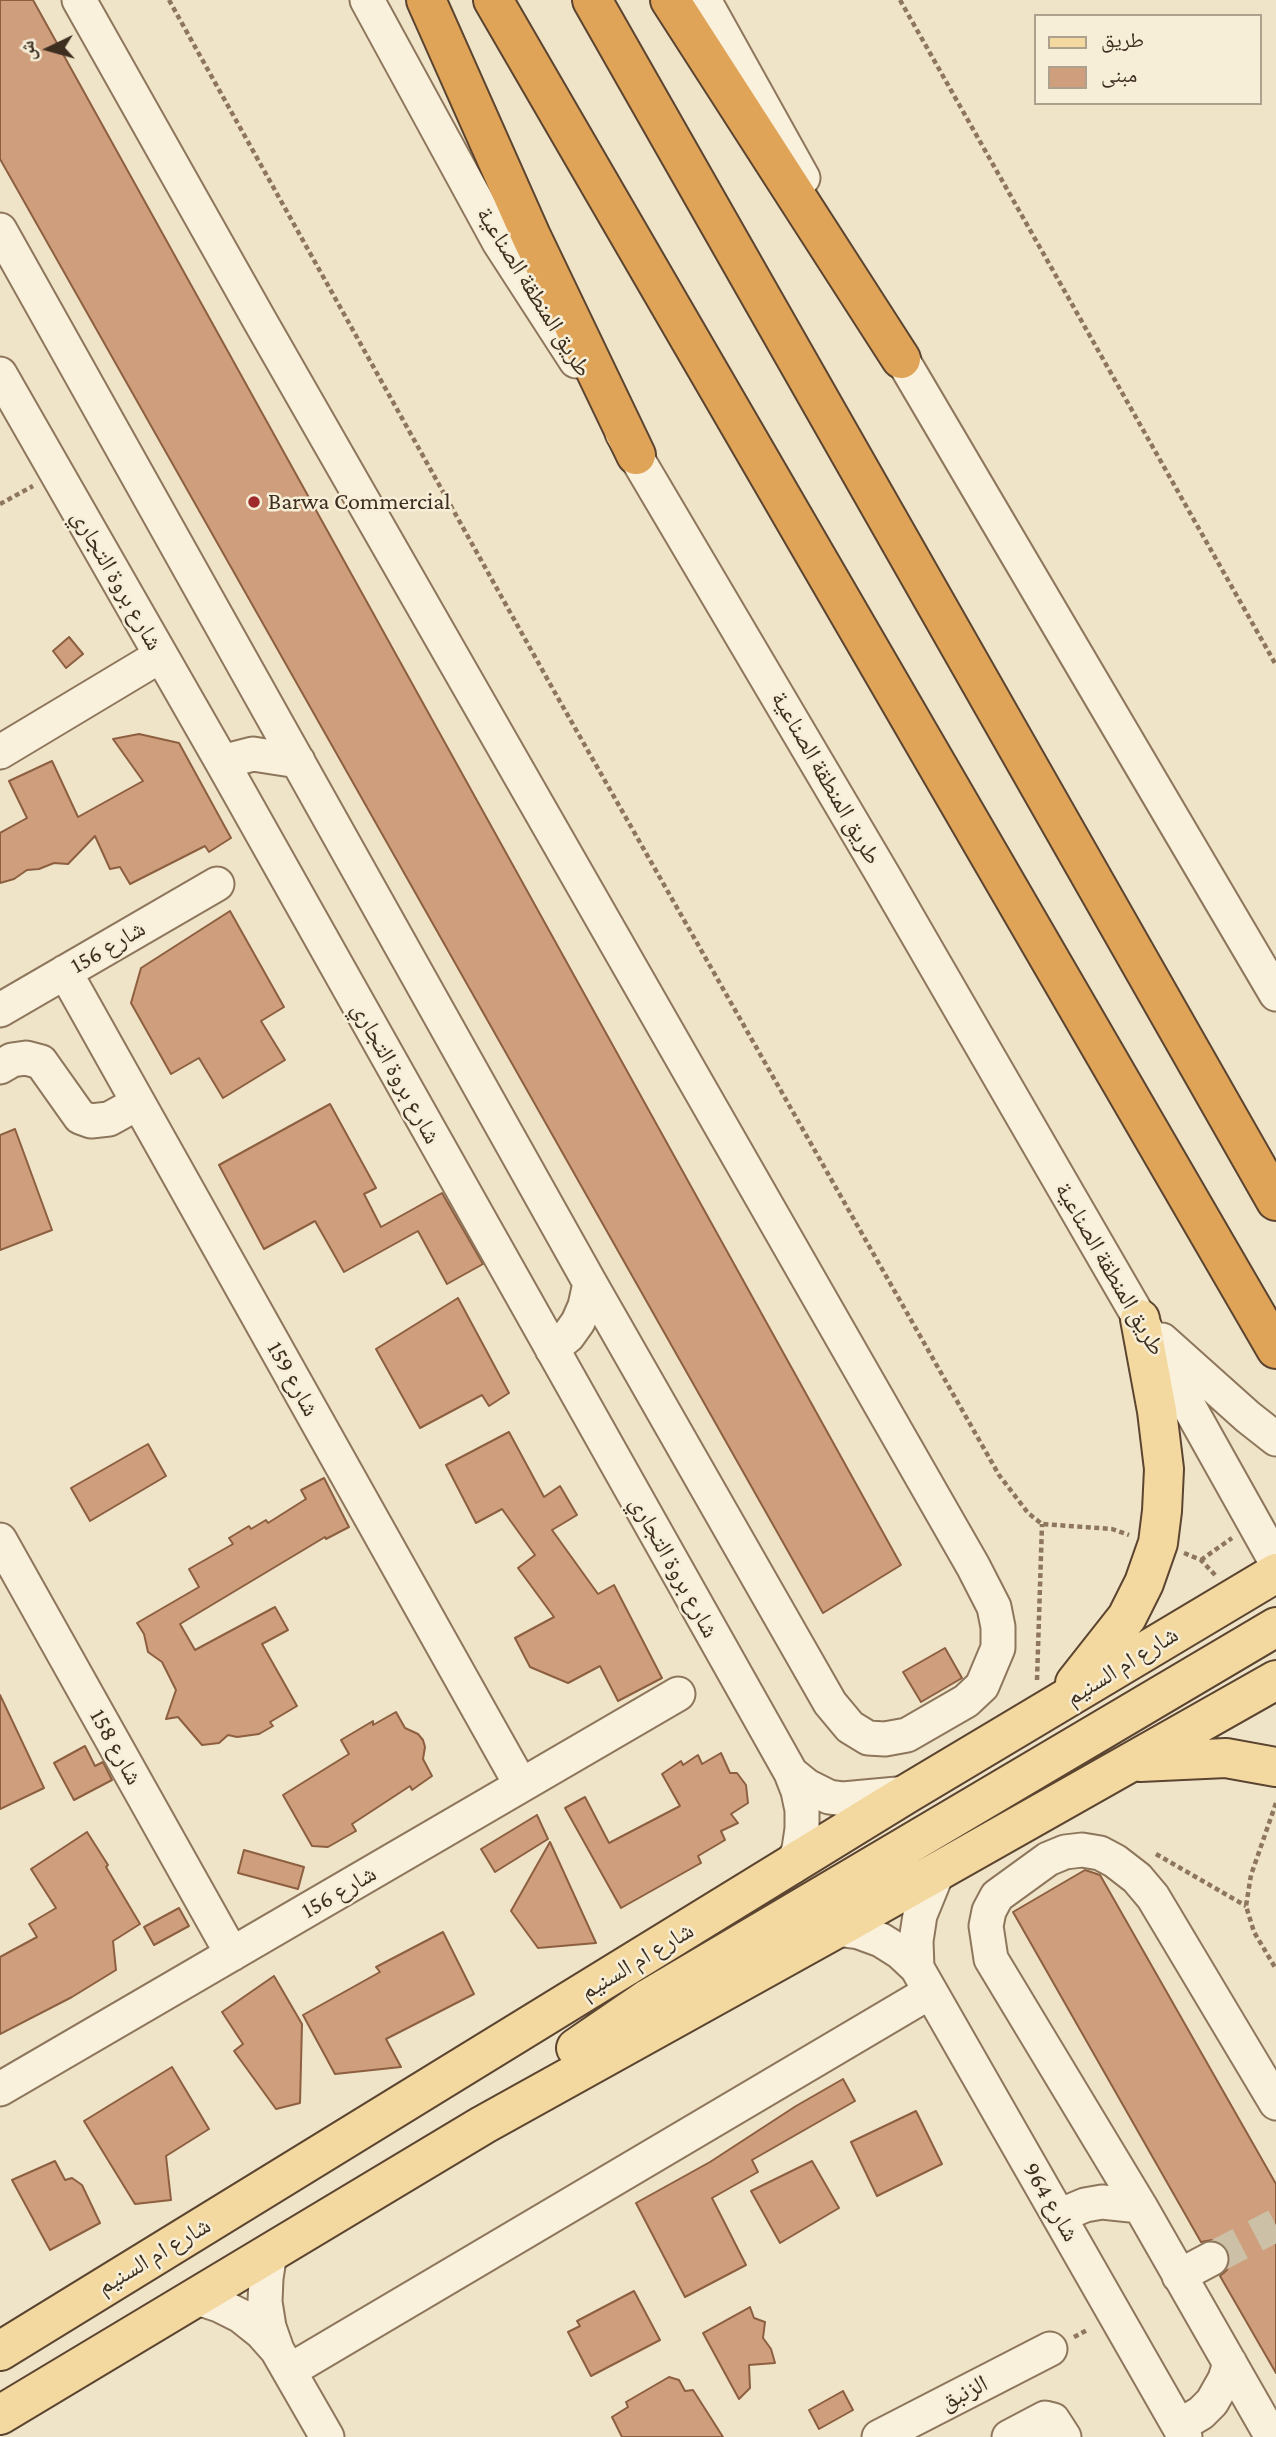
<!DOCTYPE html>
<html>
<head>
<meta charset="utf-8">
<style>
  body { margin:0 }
  #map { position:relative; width:1276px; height:2437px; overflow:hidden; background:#f0e4c8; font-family:"Crimson Pro","Noto Naskh Arabic",serif }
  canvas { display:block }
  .legend { position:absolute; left:1034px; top:14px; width:228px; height:91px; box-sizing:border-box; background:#f7eed8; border:2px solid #ada18e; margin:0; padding:9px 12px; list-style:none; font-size:21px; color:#3d2e20 }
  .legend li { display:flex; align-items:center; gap:14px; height:35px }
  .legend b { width:35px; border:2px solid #ada18e }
  .north { position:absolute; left:14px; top:14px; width:70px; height:70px; -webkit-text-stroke:5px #f7eed8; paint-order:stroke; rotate:265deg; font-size:19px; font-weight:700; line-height:28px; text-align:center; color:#3d2e20 }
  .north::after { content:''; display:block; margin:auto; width:24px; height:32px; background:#3d2e20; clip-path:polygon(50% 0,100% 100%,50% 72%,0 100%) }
</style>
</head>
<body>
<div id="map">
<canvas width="1276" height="2437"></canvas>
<ul class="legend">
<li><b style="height:9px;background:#f3d9a0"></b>طريق</li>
<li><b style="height:19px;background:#cf9f7d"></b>مبنى</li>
</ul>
<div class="north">ش</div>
</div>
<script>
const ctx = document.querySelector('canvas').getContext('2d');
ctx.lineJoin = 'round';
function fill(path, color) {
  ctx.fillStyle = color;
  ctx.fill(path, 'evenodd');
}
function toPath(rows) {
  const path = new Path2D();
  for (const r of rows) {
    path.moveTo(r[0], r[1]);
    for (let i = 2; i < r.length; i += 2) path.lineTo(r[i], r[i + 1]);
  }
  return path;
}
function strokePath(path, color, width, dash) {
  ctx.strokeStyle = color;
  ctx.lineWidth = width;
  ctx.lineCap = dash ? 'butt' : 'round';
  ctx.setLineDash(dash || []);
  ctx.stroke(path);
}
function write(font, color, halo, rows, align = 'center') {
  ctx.font = font + ' "Crimson Pro","Noto Naskh Arabic",serif';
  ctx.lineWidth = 5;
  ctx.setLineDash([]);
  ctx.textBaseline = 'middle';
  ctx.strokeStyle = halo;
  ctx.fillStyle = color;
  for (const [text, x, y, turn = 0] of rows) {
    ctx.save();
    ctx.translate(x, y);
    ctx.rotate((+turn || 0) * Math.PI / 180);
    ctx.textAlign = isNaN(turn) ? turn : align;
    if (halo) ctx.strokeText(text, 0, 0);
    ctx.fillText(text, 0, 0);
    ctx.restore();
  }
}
const building = toPath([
  [0,0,33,0,901,1565,823,1613,0,159,0,0],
  [69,637,83,654,66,668,53,651,69,637],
  [139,734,179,743,231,838,209,852,205,846,130,884,120,867,110,869,95,836,68,864,54,863,39,869,27,870,14,879,0,883,0,833,27,818,9,781,52,761,78,817,143,781,113,739,139,734],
  [230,911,284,1007,261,1021,285,1060,223,1098,199,1058,171,1074,131,1003,141,968,230,911],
  [330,1104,376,1188,364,1194,381,1227,442,1193,483,1264,447,1284,418,1231,344,1272,315,1221,264,1249,219,1165,330,1104],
  [15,1129,52,1230,0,1250,0,1135,15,1129],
  [458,1298,509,1393,489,1406,482,1395,420,1428,376,1349,458,1298],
  [509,1432,544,1497,560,1486,577,1515,552,1530,598,1594,614,1585,662,1678,618,1701,600,1666,568,1683,530,1667,515,1638,554,1617,518,1568,535,1555,502,1509,476,1523,446,1465,509,1432],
  [148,1444,166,1476,90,1521,71,1488,148,1444],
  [324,1478,349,1527,326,1539,325,1537,180,1624,195,1650,275,1607,288,1630,262,1644,297,1706,270,1722,273,1726,259,1734,237,1737,228,1735,219,1743,202,1745,178,1717,166,1719,176,1690,162,1662,148,1652,144,1634,137,1623,199,1587,189,1569,233,1544,229,1538,249,1526,251,1529,266,1520,268,1523,306,1499,301,1490,324,1478],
  [945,1648,962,1678,921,1702,903,1672,945,1648],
  [0,1695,44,1788,0,1809,0,1695],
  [396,1712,405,1728,418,1734,423,1740,425,1747,423,1759,432,1776,412,1790,410,1786,352,1824,356,1831,328,1847,312,1846,283,1795,349,1754,341,1740,373,1721,373,1725,396,1712],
  [85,1746,95,1766,103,1762,112,1780,74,1800,54,1763,85,1746],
  [721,1753,730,1773,737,1773,746,1785,748,1803,731,1814,738,1823,721,1831,725,1840,698,1856,701,1863,621,1908,565,1808,585,1797,609,1843,680,1806,662,1774,681,1761,683,1765,698,1755,702,1764,721,1753],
  [537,1815,548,1839,495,1872,481,1849,537,1815],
  [87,1832,108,1865,106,1867,140,1924,113,1941,116,1970,72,1997,0,2034,0,1957,37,1937,29,1924,56,1908,31,1869,87,1832],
  [550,1842,596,1943,538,1948,511,1911,550,1842],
  [244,1850,304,1867,298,1889,238,1873,244,1850],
  [1085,1870,1100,1875,1276,2184,1276,2373,1220,2276,1227,2270,1230,2260,1228,2249,1221,2242,1212,2240,1201,2242,1013,1912,1085,1870],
  [179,1908,189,1926,154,1945,144,1927,179,1908],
  [443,1932,474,1994,386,2039,401,2067,335,2074,303,2015,380,1972,376,1967,443,1932],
  [274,1976,302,2024,300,2103,276,2109,234,2051,243,2044,222,2012,274,1976],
  [172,2067,209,2129,166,2156,171,2200,135,2204,84,2121,172,2067],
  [843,2079,855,2101,752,2160,758,2172,712,2198,746,2265,685,2297,636,2203,710,2162,796,2106,843,2079],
  [916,2111,942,2164,877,2196,851,2142,916,2111],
  [55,2161,65,2180,72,2178,82,2185,100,2223,50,2250,12,2180,55,2161],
  [812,2161,839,2208,780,2243,751,2191,812,2161],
  [634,2291,660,2340,591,2376,568,2332,580,2326,577,2321,634,2291],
  [750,2307,754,2318,765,2322,763,2338,771,2349,775,2363,749,2365,750,2388,739,2399,703,2333,750,2307],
  [669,2377,679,2380,685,2391,693,2390,723,2437,622,2437,612,2417,628,2407,626,2402,669,2377],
  [843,2391,853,2410,819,2429,809,2410,843,2391]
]);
fill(building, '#cf9f7d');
strokePath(building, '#8d5f41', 2);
strokePath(toPath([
  [1211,2259,1276,2225]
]), '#ccc0a6', 33, [33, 17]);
const minor = toPath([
  [367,0,499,242,576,361],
  [704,0,803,178],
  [0,230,590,1283,830,1703,850,1727,868,1738,885,1739,907,1735,966,1701,982,1686,998,1648,998,1627,994,1607,973,1566,260,321,79,0],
  [889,337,1276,994],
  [0,374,222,762,791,1773,798,1791,802,1810,802,1829,799,1849,792,1867],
  [622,433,883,875,1140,1319,1276,1562],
  [0,752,160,656],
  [222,762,253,754,298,761],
  [65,972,521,1785],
  [0,1010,217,884],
  [0,1067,12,1060,26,1058,41,1062,80,1117,91,1121,109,1119,138,1103],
  [1162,1340,1248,1417,1276,1439],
  [552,1349,568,1336,578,1322,585,1306,590,1283],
  [0,1540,232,1954],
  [791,1773,807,1786,829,1797,843,1799,908,1793],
  [836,1929,859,1932,881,1940,900,1952,917,1968,1185,2437],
  [917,1968,916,1941,920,1915,938,1871],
  [0,2089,678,1694],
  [1059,2216,1085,2205,1102,2202,1140,2206],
  [270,2253,266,2278,265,2302,269,2327,277,2350],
  [1179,2276,1211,2259],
  [195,2297,219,2305,241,2316,261,2332,277,2350,327,2437],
  [289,2371,930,1992],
  [1179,2426,1201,2413,1212,2402,1225,2379,1230,2363],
  [879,2437,1050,2349],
  [1009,2437,1045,2418,1053,2420,1064,2437],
  [1272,2437,1140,2206,991,1959,986,1926,989,1911,997,1896,1048,1859,1065,1852,1082,1850,1100,1853,1115,1861,1137,1878,1153,1897,1276,2103]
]);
const major = toPath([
  [1075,1683,1127,1617,1144,1583,1158,1543,1162,1511,1164,1469,1157,1411,1140,1319],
  [1140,1762,1226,1758,1276,1767],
  [576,2048,649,1998,1276,1627],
  [0,2351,908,1793,1276,1573],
  [0,2415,483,2125,836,1929,1276,1680]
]);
const highway = toPath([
  [426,0,531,236,636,455],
  [493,0,1276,1349],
  [592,0,1276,1201],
  [670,0,901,359]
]);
strokePath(minor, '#8d765c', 37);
strokePath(major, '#5b4430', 42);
strokePath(highway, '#5b4430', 42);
strokePath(toPath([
  [169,0,554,691,999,1475,1028,1513,1042,1524,1112,1529,1129,1535],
  [900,0,1276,665],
  [0,504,33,486],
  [1184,1553,1201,1560,1216,1576],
  [1201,1560,1232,1538],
  [1037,1680,1042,1524],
  [1276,1803,1251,1875,1246,1906,1254,1932,1276,1969],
  [1156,1854,1246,1906],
  [1074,2337,1089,2329]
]), '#8d765c', 4.5, [5, 3.5]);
strokePath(minor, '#faf1dc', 33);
strokePath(major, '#f3d9a0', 38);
strokePath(highway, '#e0a458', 38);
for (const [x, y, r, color] of [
  [254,502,7,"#9e2a2b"]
]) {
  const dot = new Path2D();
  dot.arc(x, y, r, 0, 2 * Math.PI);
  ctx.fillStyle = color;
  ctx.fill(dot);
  strokePath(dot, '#f7eed8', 2.5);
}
write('24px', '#3d2e20', '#f7eed8', [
  ["طريق المنطقة الصناعية",534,292,58],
  ["شارع بروة التجاري",117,580,60],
  ["طريق المنطقة الصناعية",826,778,60],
  ["شارع 156",108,947,-30],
  ["شارع بروة التجاري",396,1073,61],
  ["طريق المنطقة الصناعية",1110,1269,60],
  ["شارع 159",293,1379,61],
  ["شارع بروة التجاري",674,1567,61],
  ["شارع ام السنيم",1122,1666,-32],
  ["شارع 158",116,1747,61],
  ["شارع 156",339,1892,-30],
  ["شارع ام السنيم",637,1961,-31],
  ["شارع 964",1051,2202,60],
  ["شارع ام السنيم",154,2256,-31],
  ["الزنبق",964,2393,-27]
]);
write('24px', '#3d2e20', '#f7eed8', [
  ["Barwa Commercial",268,502]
], 'left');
</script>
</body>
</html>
